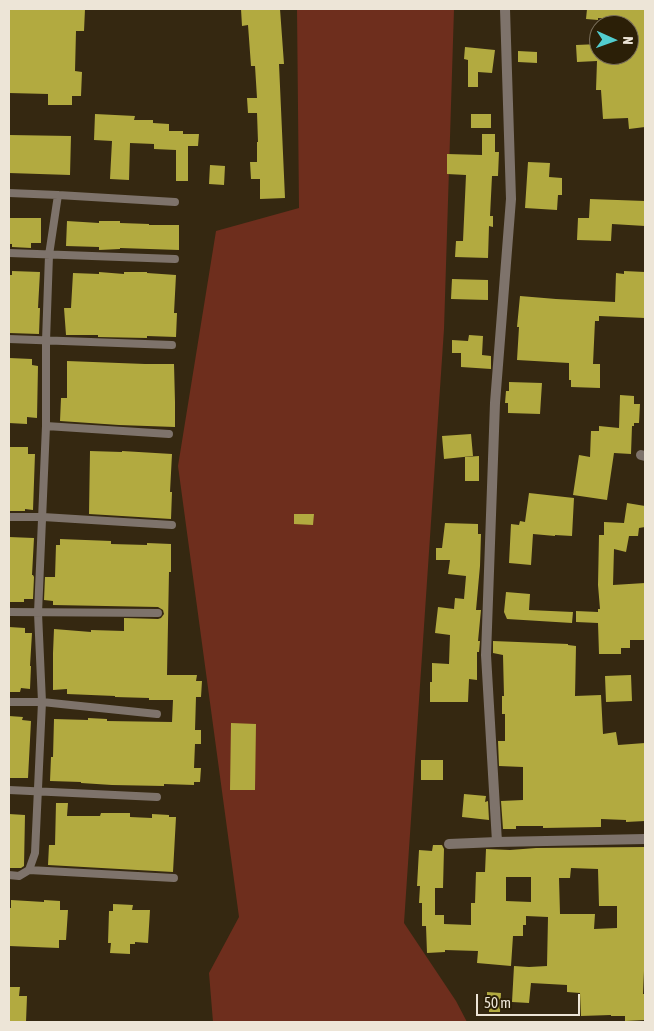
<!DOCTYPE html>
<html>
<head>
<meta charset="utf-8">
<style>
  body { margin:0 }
  #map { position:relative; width:654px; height:1031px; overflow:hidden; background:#352811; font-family:"Asap Condensed",sans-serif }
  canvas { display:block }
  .frame { position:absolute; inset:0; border:10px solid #ede5d7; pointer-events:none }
  .north { position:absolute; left:589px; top:15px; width:50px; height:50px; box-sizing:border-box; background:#2b1f07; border:1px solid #796e5a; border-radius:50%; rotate:92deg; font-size:14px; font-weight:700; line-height:20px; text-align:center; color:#ede5d7 }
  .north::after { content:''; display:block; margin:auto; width:18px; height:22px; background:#52cdcf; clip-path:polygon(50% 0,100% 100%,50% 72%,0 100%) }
  .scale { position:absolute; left:476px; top:994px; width:104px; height:22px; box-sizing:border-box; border:2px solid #ede5d7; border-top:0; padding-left:6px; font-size:15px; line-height:18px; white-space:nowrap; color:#ede5d7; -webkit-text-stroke:4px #2b1f07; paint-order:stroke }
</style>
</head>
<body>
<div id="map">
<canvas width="654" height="1031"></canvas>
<div class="frame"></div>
<div class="north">N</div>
<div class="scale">50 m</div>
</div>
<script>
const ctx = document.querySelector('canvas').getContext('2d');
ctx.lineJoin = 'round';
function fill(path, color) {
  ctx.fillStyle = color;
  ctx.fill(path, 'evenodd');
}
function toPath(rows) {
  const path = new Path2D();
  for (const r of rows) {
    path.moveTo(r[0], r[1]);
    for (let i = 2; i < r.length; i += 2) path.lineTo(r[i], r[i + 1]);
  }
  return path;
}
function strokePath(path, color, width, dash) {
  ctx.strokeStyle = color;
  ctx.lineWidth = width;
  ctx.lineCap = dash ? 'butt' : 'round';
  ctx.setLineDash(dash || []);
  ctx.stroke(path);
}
fill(toPath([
  [297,9,454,9,444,329,404,923,456,1001,467,1022,213,1022,209,973,239,917,178,466,216,231,299,208]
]), '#6e2e1d');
fill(toPath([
  [9,9,85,9,84,31,76,31,75,71,82,72,81,96,72,96,72,105,48,105,48,94,9,93],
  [241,9,280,9,284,64,279,64,285,198,260,199,260,179,251,179,250,162,257,162,257,142,258,142,257,113,248,113,247,98,257,98,255,66,251,66,248,25,242,26],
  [587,9,645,9,645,127,629,129,628,118,603,119,601,90,596,90,597,61,577,62,576,45,599,44,599,55,629,55,629,25,622,25,623,19,598,18,598,20,586,19],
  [465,47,495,50,492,73,478,72,478,87,468,87,468,60,464,59],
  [518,51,537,52,537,63,518,62],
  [95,114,135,116,134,120,153,120,153,123,169,124,169,131,183,131,183,134,199,134,198,146,188,146,188,181,176,181,176,150,154,149,154,144,130,143,129,180,110,179,112,141,94,140],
  [471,114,491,114,491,128,471,128],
  [482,134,495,134,495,152,499,152,498,176,492,176,490,216,493,216,493,227,489,226,488,258,455,257,456,241,463,241,466,175,447,174,447,154,482,155],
  [9,135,71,136,70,175,9,173],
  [528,162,550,163,549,177,562,178,562,195,558,195,557,210,525,208],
  [210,165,225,166,224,185,209,184],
  [590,199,645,201,645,226,612,224,611,241,577,240,578,218,589,218],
  [9,218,41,218,41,243,31,243,31,248,12,247,12,244,9,244],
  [67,221,99,223,99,221,120,221,120,223,149,224,149,225,179,225,179,250,120,248,120,249,99,250,99,247,66,246],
  [12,271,40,272,38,308,40,308,39,334,9,333,9,275,12,275],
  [624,271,645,272,645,318,599,316,599,321,595,321,593,364,600,364,600,388,571,387,571,380,569,380,569,363,517,360,519,327,517,327,520,296,556,299,615,302,616,273,624,274],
  [99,272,124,274,124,272,147,272,147,273,176,275,174,313,177,313,176,337,147,336,147,338,98,337,98,335,66,335,64,308,71,308,73,273,99,274],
  [452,279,488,280,488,300,451,299],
  [469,335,483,336,482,355,491,356,491,369,461,367,461,353,452,353,452,340,468,341],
  [9,358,32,359,32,365,38,366,37,418,27,417,27,424,9,423],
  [67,361,145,364,174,364,175,402,175,427,119,425,60,421,61,398,67,398],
  [509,382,542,383,540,414,508,413,508,403,505,403,506,391,509,391],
  [620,395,634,396,634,404,640,404,639,423,634,423,634,426,632,426,631,454,614,453,607,500,573,495,579,455,590,457,591,431,599,431,599,426,619,428],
  [471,434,473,456,444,459,442,436],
  [9,447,28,447,28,454,35,454,33,510,25,509,25,511,9,511],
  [90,451,122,452,122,451,172,454,170,492,172,492,171,519,89,514],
  [479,456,479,481,465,481,465,457],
  [529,493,574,498,572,536,555,535,555,536,533,534,531,565,509,563,511,524,519,525,520,521,525,522],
  [627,503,645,506,645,527,639,528,638,536,629,536,626,552,614,549,613,585,645,583,645,640,630,640,630,648,621,648,621,654,599,654,598,623,576,622,576,611,598,612,598,609,600,609,598,585,599,535,604,535,604,522,624,523],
  [294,514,314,514,313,525,294,524],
  [445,523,478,524,478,534,481,534,480,566,476,610,481,610,478,641,480,641,479,652,477,652,477,680,469,679,468,702,430,702,430,682,432,682,432,663,449,664,450,635,435,633,438,607,454,609,455,598,464,599,466,576,448,574,450,560,436,560,436,548,442,548],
  [9,537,34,538,32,575,33,575,34,577,33,599,24,599,24,602,9,602],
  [60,539,111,541,111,544,147,545,147,543,171,544,171,572,169,572,167,675,197,675,196,681,202,681,201,697,196,697,195,730,201,730,201,744,195,744,194,768,201,768,200,782,194,782,194,785,164,784,164,786,112,785,81,783,81,782,50,781,51,757,53,757,54,719,88,720,88,718,107,719,107,721,172,722,173,700,149,700,149,698,115,697,115,696,67,694,67,689,53,690,53,653,54,629,91,632,91,630,124,631,124,618,158,619,161,618,164,614,163,610,158,607,53,605,53,601,44,600,45,577,55,577,56,545,60,545],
  [506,592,530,594,529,610,573,612,572,623,507,619,504,612],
  [9,627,25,628,25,633,32,633,30,666,31,666,30,689,21,688,20,692,9,692],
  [493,641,568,644,568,645,576,646,575,696,601,695,603,734,616,732,618,745,645,743,645,821,626,822,626,820,601,819,601,827,543,828,543,826,516,826,516,829,503,829,501,801,523,800,523,767,499,766,498,741,505,741,505,714,502,714,502,696,504,696,503,655,493,653],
  [631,675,632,701,606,702,605,676],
  [9,716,23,717,22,720,31,721,28,778,9,778],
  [231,723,256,724,255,790,230,790],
  [421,760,443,760,443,780,421,780],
  [464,794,486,796,485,802,488,801,489,820,462,817],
  [56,803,68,803,67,816,100,816,101,813,130,813,130,817,152,818,152,814,169,815,169,817,176,817,173,872,48,865,49,845,55,845],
  [9,814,25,815,24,866,21,868,9,868],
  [433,845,442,845,444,849,443,888,435,888,435,915,444,915,444,924,471,925,471,903,475,903,476,872,485,872,486,849,510,850,536,848,645,847,645,971,644,971,643,994,645,994,645,1020,625,1021,625,1016,611,1016,611,1015,581,1016,580,993,567,992,567,985,531,983,529,1003,512,1002,514,966,529,967,547,966,548,917,526,916,526,925,523,925,523,936,513,936,511,966,477,963,478,951,445,950,445,952,427,953,426,926,422,926,422,903,419,903,420,886,417,886,419,850,432,851],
  [571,868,598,869,599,906,617,906,617,928,594,929,595,914,560,914,559,878,570,878],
  [506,877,531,877,531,902,506,901],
  [11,900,44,902,44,900,60,901,60,910,68,910,66,940,59,940,59,948,9,946,9,908,11,908],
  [113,904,133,905,132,910,150,910,148,943,135,942,135,944,130,944,130,954,110,953,111,943,108,943,109,911,113,911],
  [9,987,20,987,19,996,27,996,26,1022,9,1022],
  [487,992,501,993,500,1012,489,1012,489,1005,487,1005]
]), '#b2aa40');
strokePath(toPath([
  [9,193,58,195,175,202],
  [9,253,175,259],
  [9,339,172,345],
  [46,426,169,434],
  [9,517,43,517,172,525],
  [9,612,158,613],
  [9,702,42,702,157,714],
  [9,790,157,797],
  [29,870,174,878],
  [9,875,19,876,29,870,35,853,42,702,38,613,46,426,46,341,49,255,58,195]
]), '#7e736b', 8);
strokePath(toPath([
  [641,455,645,456],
  [497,842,486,655,495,403,511,199,505,9],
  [449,844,497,842,645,839]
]), '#7e736b', 10);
</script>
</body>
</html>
